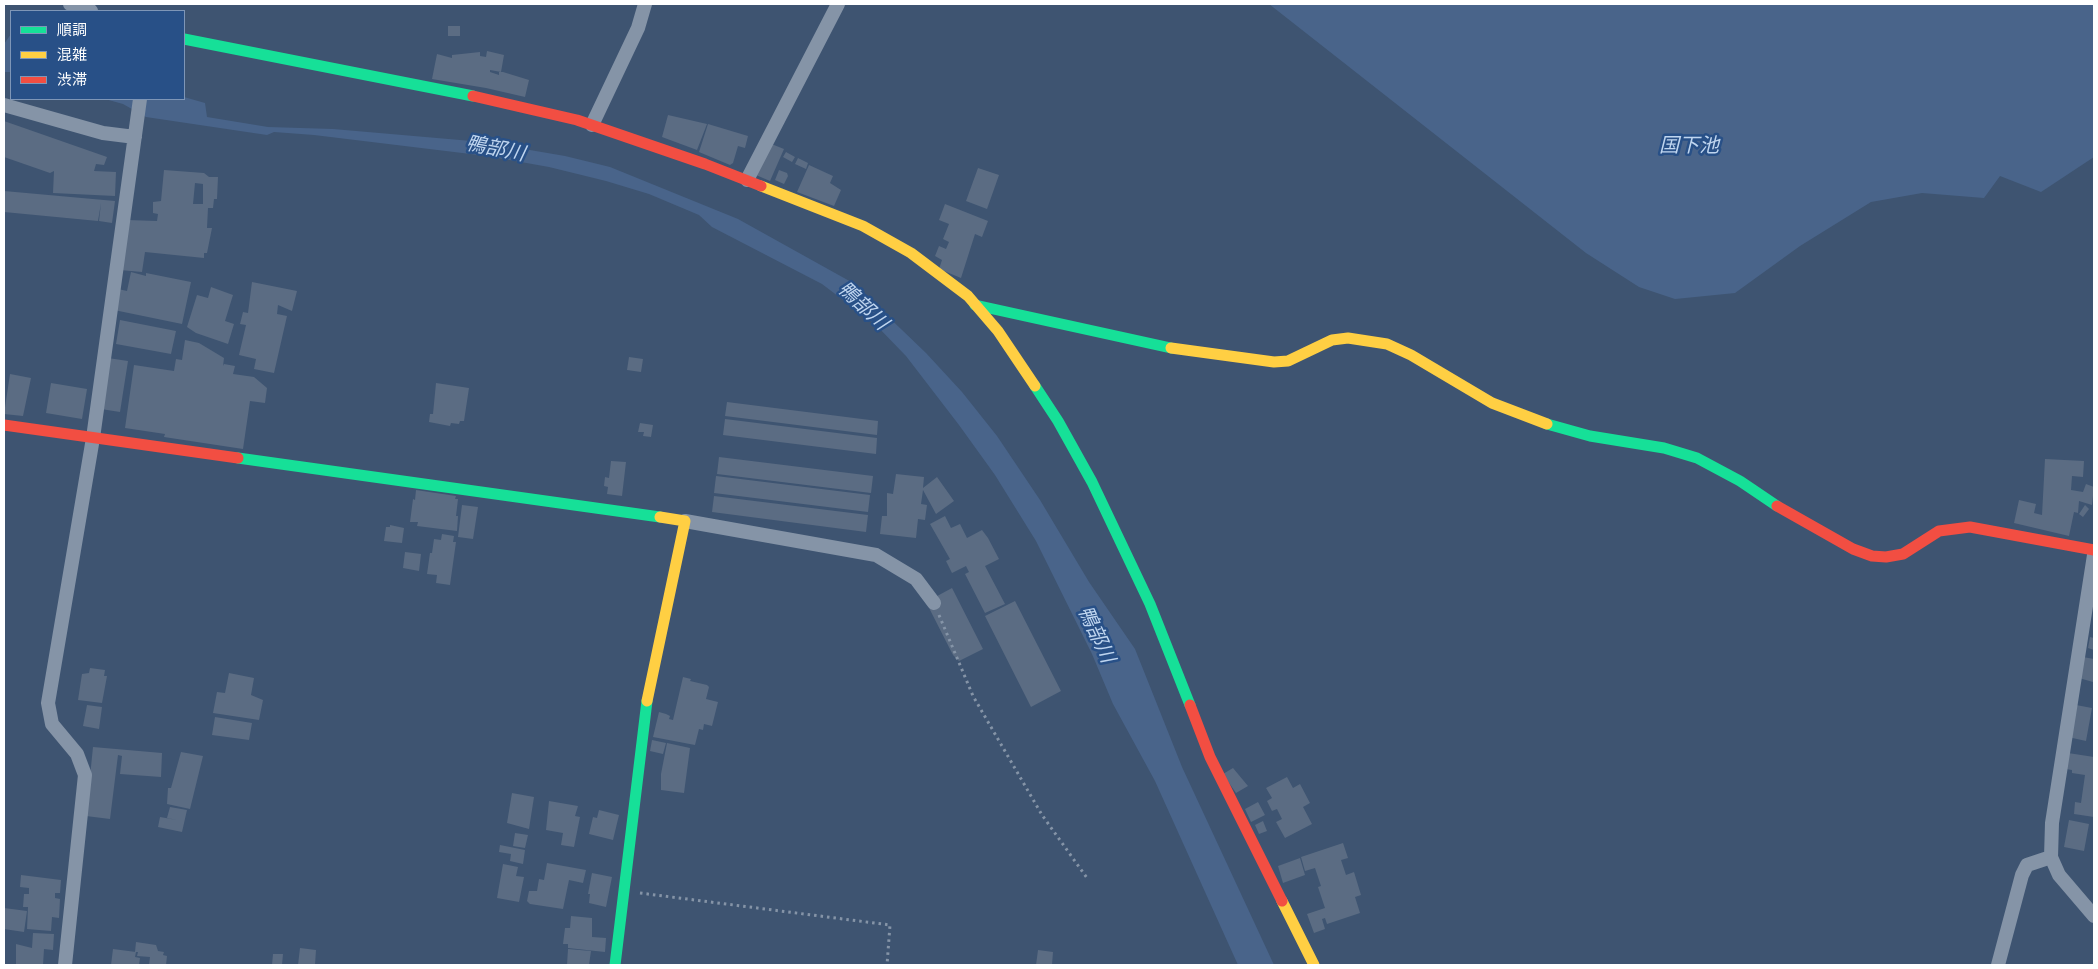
<!DOCTYPE html>
<html>
<head>
<meta charset="utf-8">
<style>
  body { margin:0 }
  #map { position:relative; width:2098px; height:969px; overflow:hidden; background:#3e5471; font-family:Jost,"Noto Sans JP",sans-serif }
  canvas { display:block }
  .frame { position:absolute; inset:0; border:5px solid #fff; pointer-events:none }
  .legend { position:absolute; left:10px; top:10px; width:175px; height:90px; box-sizing:border-box; background:#285087; border:1px solid #7e96b7; margin:0; padding:6px 9px; list-style:none; font-size:15px; color:#fff }
  .legend li { display:flex; align-items:center; gap:10px; height:25px }
  .legend b { width:25px; border:1px solid #7e96b7 }
</style>
</head>
<body>
<div id="map">
<canvas width="2098" height="969"></canvas>
<div class="frame"></div>
<ul class="legend">
<li><b style="height:6px;background:#16e098"></b>順調</li>
<li><b style="height:6px;background:#ffcf43"></b>混雑</li>
<li><b style="height:6px;background:#f24e42"></b>渋滞</li>
</ul>
</div>
<script>
const ctx = document.querySelector('canvas').getContext('2d');
ctx.lineJoin = 'round';
function fill(path, color) {
  ctx.fillStyle = color;
  ctx.fill(path, 'evenodd');
}
function toPath(rows) {
  const path = new Path2D();
  for (const r of rows) {
    path.moveTo(r[0], r[1]);
    for (let i = 2; i < r.length; i += 2) path.lineTo(r[i], r[i + 1]);
  }
  return path;
}
function strokePath(path, color, width, dash) {
  ctx.strokeStyle = color;
  ctx.lineWidth = width;
  ctx.lineCap = dash ? 'butt' : 'round';
  ctx.setLineDash(dash || []);
  ctx.stroke(path);
}
function write(font, color, halo, rows, align = 'center') {
  ctx.font = font + ' Jost,"Noto Sans JP",sans-serif';
  ctx.lineWidth = 5;
  ctx.setLineDash([]);
  ctx.textBaseline = 'middle';
  ctx.strokeStyle = halo;
  ctx.fillStyle = color;
  for (const [text, x, y, turn = 0] of rows) {
    ctx.save();
    ctx.translate(x, y);
    ctx.rotate((+turn || 0) * Math.PI / 180);
    ctx.textAlign = isNaN(turn) ? turn : align;
    if (halo) ctx.strokeText(text, 0, 0);
    ctx.fillText(text, 0, 0);
    ctx.restore();
  }
}
fill(toPath([
  [1269,4,2094,4,2094,157,2041,192,2000,176,1984,198,1922,193,1871,202,1800,246,1735,293,1675,299,1639,287,1586,253],
  [11,34,11,72,4,72,4,44],
  [184,97,205,103,207,117,268,127,333,129,483,142,565,156,610,167,738,219,853,283,926,353,962,392,997,436,1040,500,1089,582,1135,649,1182,767,1274,965,1238,965,1155,781,1113,704,1092,654,1036,541,995,475,959,425,906,356,875,324,822,284,712,227,699,215,649,194,606,181,549,167,487,156,314,135,274,132,267,135,146,117,123,104,105,99]
]), '#49648a');
fill(toPath([
  [448,26,460,26,460,36,448,36],
  [487,51,504,55,501,72,490,70,490,72,499,75,499,72,503,72,529,80,525,97,486,88,432,79,437,54,452,58,452,55,480,52,480,56,486,57],
  [668,115,707,124,697,150,662,137],
  [4,121,107,157,104,165,96,164,94,171,116,172,115,196,53,193,54,171,50,173,4,157],
  [708,124,748,136,745,148,738,146,733,163,730,165,699,152],
  [769,143,784,149,770,181,756,175],
  [786,152,795,157,792,162,783,157],
  [798,158,808,163,806,169,795,164],
  [809,165,833,176,830,183,841,190,834,206,797,192],
  [978,168,999,175,987,209,966,201],
  [164,170,204,173,209,177,218,177,217,199,214,199,213,208,208,208,207,228,212,228,207,253,204,253,204,258,145,252,142,272,120,270,127,220,157,221,158,214,153,213,153,202,161,201],
  [195,183,203,184,203,204,193,204],
  [779,170,787,173,788,176,784,184,775,180],
  [4,191,115,201,112,223,99,221,101,203,98,221,4,212],
  [945,204,988,221,982,237,975,234,961,278,939,269,942,260,935,256,939,246,946,249,949,242,943,239,949,224,939,220],
  [131,272,146,276,146,273,191,282,182,324,114,310,118,289,127,291],
  [252,282,297,291,292,311,278,305,277,314,287,316,274,373,254,369,256,359,239,355,246,325,240,324,243,312,248,313],
  [211,287,233,295,225,321,234,324,228,344,196,333,187,327,197,295,208,298],
  [120,320,176,331,171,354,116,344],
  [185,340,199,343,224,358,223,366,224,364,235,366,233,374,254,377,267,388,265,403,250,401,243,449,164,437,165,434,125,428,134,365,174,371,176,359,182,360],
  [629,357,643,359,641,372,627,370],
  [108,358,128,361,120,412,101,409],
  [10,374,31,378,23,416,4,414],
  [51,383,87,389,82,419,46,413],
  [436,383,469,388,464,421,460,421,459,424,451,423,450,426,429,422,430,414,433,414],
  [727,402,878,421,877,435,725,416],
  [725,419,877,438,876,454,723,435],
  [640,423,653,425,651,437,643,436,644,432,638,432],
  [719,457,873,476,871,493,717,474],
  [2045,459,2084,461,2083,477,2072,476,2071,490,2083,492,2086,484,2094,487,2092,505,2079,501,2078,513,2074,512,2069,536,2014,523,2019,500,2036,504,2034,513,2042,515],
  [611,461,626,462,622,496,607,494,608,487,604,486,605,477,609,478],
  [896,474,924,477,923,488,937,477,954,501,936,514,923,490,921,504,927,505,925,520,918,519,916,538,880,534,882,516,887,516,887,493,893,494],
  [716,476,870,495,868,512,714,493],
  [416,490,456,496,455,499,458,499,456,516,458,516,457,531,417,526,418,522,410,522,413,499,415,500],
  [714,496,868,515,866,532,712,512],
  [462,505,478,507,473,539,458,537],
  [2085,505,2089,509,2083,517,2079,514],
  [945,516,951,528,960,524,967,538,982,530,988,538,999,559,985,566,1005,604,985,613,965,574,969,572,966,566,952,573,946,561,950,559,930,524],
  [390,525,404,528,402,543,384,541,386,527,390,527],
  [442,534,454,536,453,542,456,542,450,585,436,583,437,575,427,574,430,553,432,553,434,539,441,540],
  [405,552,421,554,419,571,403,568],
  [952,588,983,649,959,661,953,655,926,602],
  [1015,601,1061,691,1031,707,985,616],
  [2090,637,2094,638,2094,650,2088,648],
  [2083,657,2094,659,2093,682,2079,678],
  [90,668,105,670,104,676,107,676,102,703,78,700,82,674,89,673],
  [229,673,254,678,251,695,263,700,259,720,213,713,217,692,225,693],
  [683,677,691,679,690,681,707,685,709,687,706,699,718,702,712,726,704,724,703,730,699,729,695,745,653,737,659,712,666,714,670,716,669,719,673,720],
  [87,705,102,707,99,729,83,726],
  [2076,705,2092,708,2086,741,2068,737],
  [215,717,252,723,249,740,212,735],
  [652,740,666,743,663,754,650,751],
  [667,743,690,748,684,793,661,790,661,774],
  [93,747,162,753,161,777,120,774,122,756,118,755,110,819,86,816],
  [181,752,203,756,190,809,167,804,168,788,171,788],
  [2068,753,2094,757,2094,817,2074,814,2075,802,2081,803,2085,775,2072,773,2072,770,2066,769],
  [1233,768,1248,786,1236,793,1223,774],
  [1287,777,1293,788,1300,784,1310,803,1303,807,1312,824,1285,838,1276,822,1282,819,1277,809,1272,811,1267,801,1272,798,1266,788],
  [512,793,534,797,529,829,507,823],
  [549,801,578,806,575,816,580,817,574,847,561,845,563,833,546,830],
  [1258,802,1265,815,1251,822,1245,809],
  [170,807,187,810,182,832,158,827,160,817,177,820,167,818],
  [599,810,619,815,613,840,589,834,593,817,597,818],
  [2069,820,2089,824,2084,851,2064,847],
  [1263,821,1267,831,1259,834,1255,825],
  [515,833,528,835,525,848,513,846],
  [1343,843,1348,858,1341,860,1346,875,1354,872,1361,895,1355,897,1360,913,1327,924,1325,918,1322,919,1325,929,1314,933,1307,914,1325,908,1318,887,1321,886,1315,868,1305,871,1301,857],
  [500,845,525,850,523,864,510,861,511,854,499,852],
  [1300,858,1305,875,1283,883,1278,866],
  [547,863,586,870,583,883,569,880,563,909,530,904,527,901,529,891,537,891,539,879,544,880],
  [503,864,518,867,516,876,524,877,519,902,497,898],
  [592,873,612,877,606,907,589,903,590,894,588,894],
  [21,875,61,880,60,893,55,893,55,898,60,899,59,918,52,917,51,931,27,929,28,907,23,907,24,894,29,894,29,888,20,887],
  [4,908,27,911,24,932,4,929],
  [571,916,592,918,592,937,606,938,605,952,568,948,568,944,563,944,565,928,570,928],
  [33,933,54,934,53,950,44,949,43,965,16,965,16,944,32,948],
  [136,942,156,945,158,951,164,952,163,955,167,956,166,965,149,965,150,957,137,956,138,952,135,952],
  [300,948,316,950,315,965,298,965],
  [113,949,136,952,135,957,140,958,139,965,111,965],
  [568,949,591,951,589,965,567,965],
  [1038,950,1053,952,1052,965,1036,965],
  [273,954,283,954,282,965,272,965]
]), '#5b6c83');
strokePath(toPath([
  [939,615,973,696,1042,815,1087,878],
  [640,893,890,925,887,965]
]), '#8594a7', 3, [2.5, 4]);
strokePath(toPath([
  [70,4,91,11],
  [4,105,103,133,135,137],
  [592,125,638,28,645,4],
  [747,180,838,4],
  [685,521,876,555,916,579,934,603],
  [2094,555,2052,823,2051,857,2059,875,2094,916],
  [65,965,85,775,77,754,52,724,48,703,93,438,140,99],
  [1998,965,2022,875,2027,865,2051,857]
]), '#8594a7', 14);
strokePath(toPath([
  [184,39,473,96],
  [975,305,1171,348],
  [1035,386,1058,421,1092,482,1150,604,1190,705],
  [1547,424,1590,436,1664,448,1697,458,1740,481,1777,506],
  [238,458,660,517],
  [615,965,647,701]
]), '#16e098', 11);
strokePath(toPath([
  [761,186,863,226,911,253,968,296,998,331,1035,386],
  [1171,348,1274,362,1288,361,1332,340,1348,338,1387,344,1411,355,1492,403,1547,424],
  [647,701,685,521,660,517],
  [1282,901,1314,965]
]), '#ffcf43', 11);
strokePath(toPath([
  [473,96,577,120,705,164,761,186],
  [4,425,238,458],
  [1777,506,1853,549,1872,556,1886,557,1903,554,1939,531,1970,527,2094,550],
  [1190,705,1210,757,1282,901]
]), '#f24e42', 11);
write('italic 20px', '#bfd5ef', '#285087', [
  ["国下池",1689,147],
  ["鴨部川",495,150,11],
  ["鴨部川",862,307,43],
  ["鴨部川",1095,635,65]
]);
</script>
</body>
</html>
